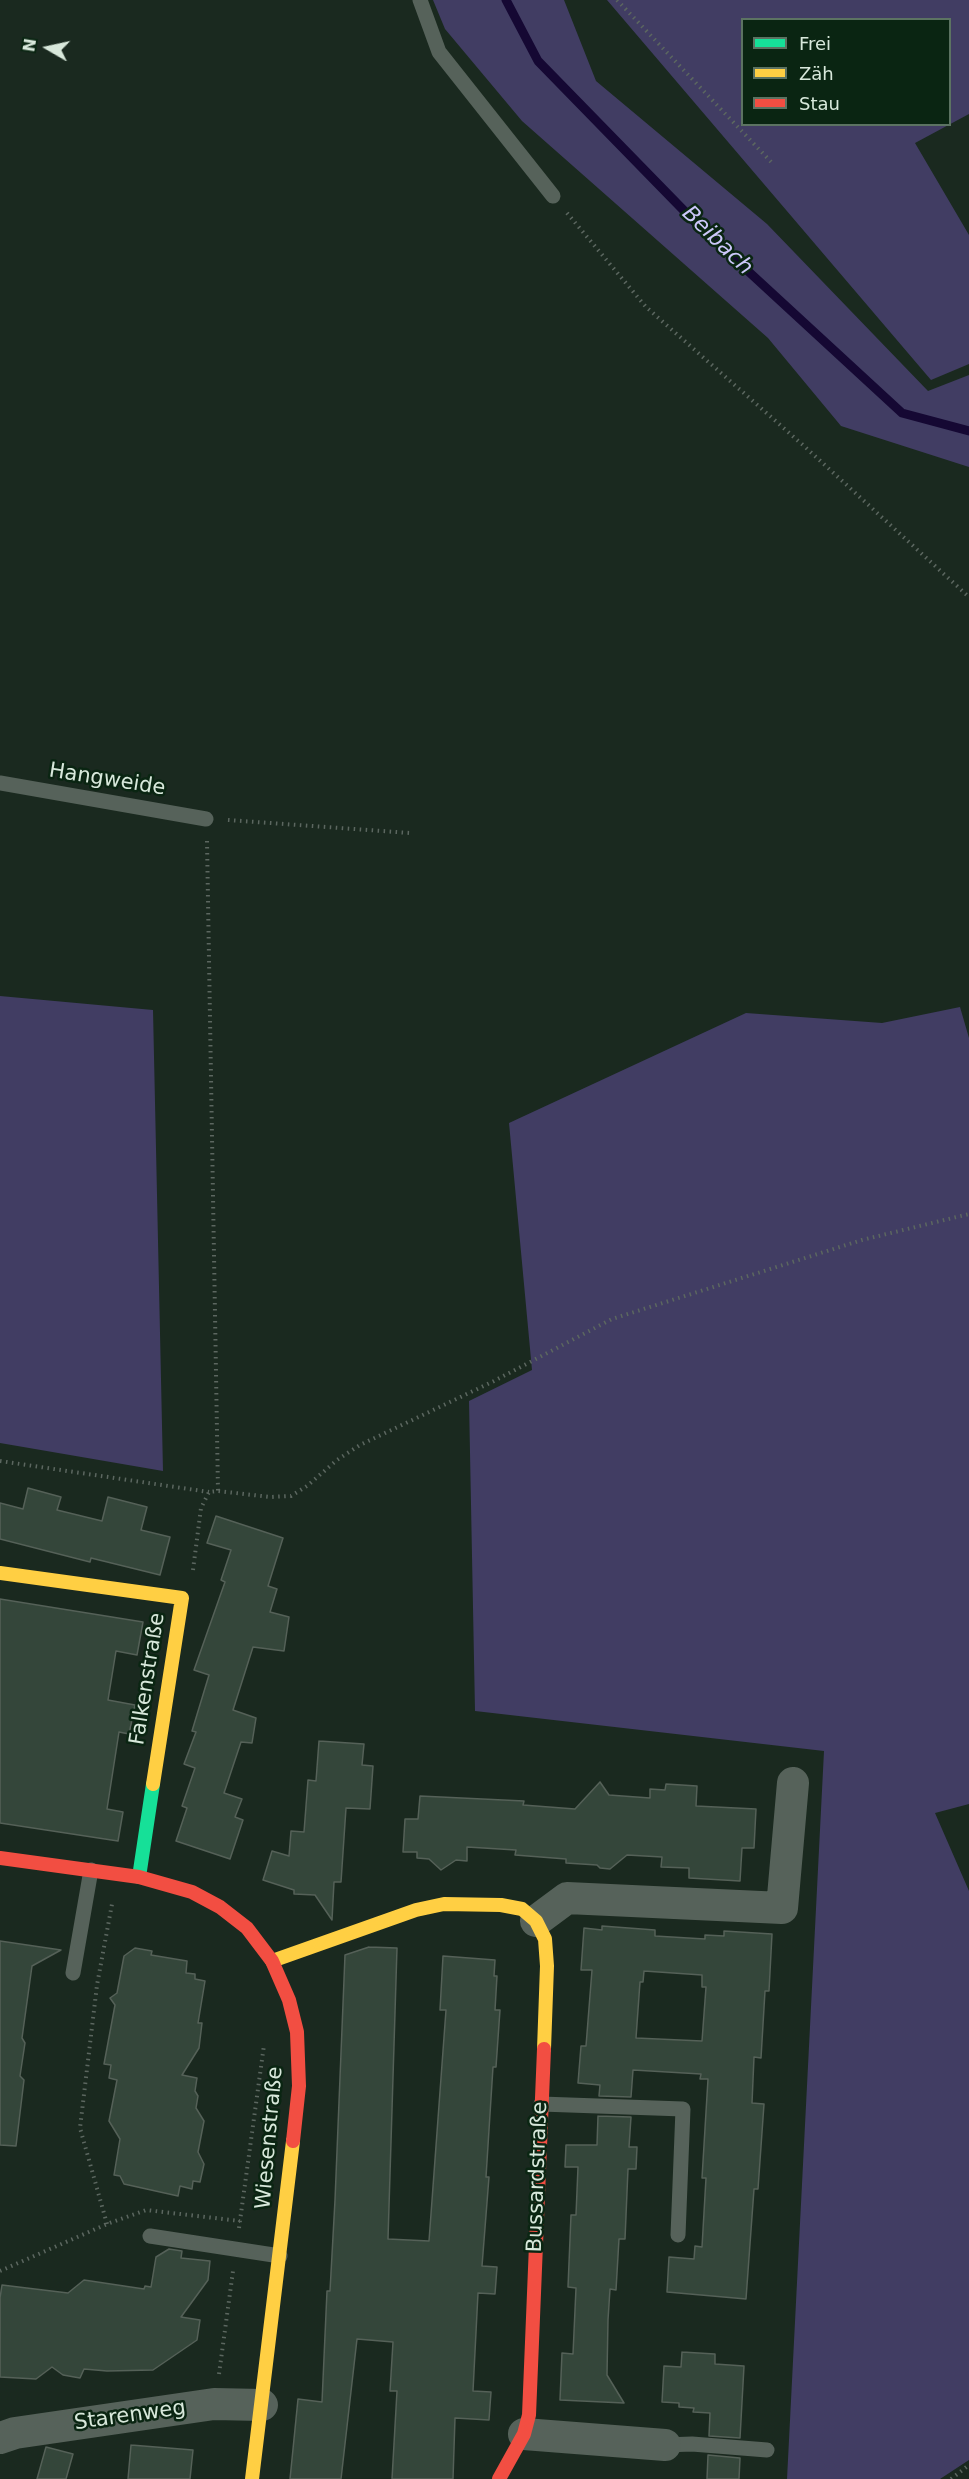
<!DOCTYPE html>
<html>
<head>
<meta charset="utf-8">
<style>
  body { margin:0 }
  #map { position:relative; width:969px; height:2479px; overflow:hidden; background:#1a291f; font-family:"DejaVu Sans",sans-serif }
  canvas { display:block }
  .legend { position:absolute; left:741px; top:18px; width:210px; height:108px; box-sizing:border-box; background:#0a2512; border:2px solid #5c7362; margin:0; padding:8px 10px; list-style:none; font-size:18px; color:#d8e8db }
  .legend li { display:flex; align-items:center; gap:12px; height:30px }
  .legend b { width:30px; border:2px solid #5c7362 }
  .north { position:absolute; left:18px; top:18px; width:60px; height:60px; -webkit-text-stroke:4px #0a2512; paint-order:stroke; rotate:279deg; font-size:16px; font-weight:700; line-height:24px; text-align:center; color:#d8e8db }
  .north::after { content:''; display:block; margin:auto; width:21px; height:27px; background:#d8e8db; clip-path:polygon(50% 0,100% 100%,50% 72%,0 100%) }
</style>
</head>
<body>
<div id="map">
<canvas width="969" height="2479"></canvas>
<ul class="legend">
<li><b style="height:8px;background:#16e098"></b>Frei</li>
<li><b style="height:8px;background:#ffcf43"></b>Zäh</li>
<li><b style="height:8px;background:#f24e42"></b>Stau</li>
</ul>
<div class="north">N</div>
</div>
<script>
const ctx = document.querySelector('canvas').getContext('2d');
ctx.lineJoin = 'round';
function fill(path, color) {
  ctx.fillStyle = color;
  ctx.fill(path, 'evenodd');
}
function toPath(rows) {
  const path = new Path2D();
  for (const r of rows) {
    path.moveTo(r[0], r[1]);
    for (let i = 2; i < r.length; i += 2) path.lineTo(r[i], r[i + 1]);
  }
  return path;
}
function strokePath(path, color, width, dash) {
  ctx.strokeStyle = color;
  ctx.lineWidth = width;
  ctx.lineCap = dash ? 'butt' : 'round';
  ctx.setLineDash(dash || []);
  ctx.stroke(path);
}
function write(font, color, halo, rows, align = 'center') {
  ctx.font = font + ' "DejaVu Sans",sans-serif';
  ctx.lineWidth = 5;
  ctx.setLineDash([]);
  ctx.textBaseline = 'middle';
  ctx.strokeStyle = halo;
  ctx.fillStyle = color;
  for (const [text, x, y, turn = 0] of rows) {
    ctx.save();
    ctx.translate(x, y);
    ctx.rotate((+turn || 0) * Math.PI / 180);
    ctx.textAlign = isNaN(turn) ? turn : align;
    if (halo) ctx.strokeText(text, 0, 0);
    ctx.fillText(text, 0, 0);
    ctx.restore();
  }
}
fill(toPath([
  [433,0,564,0,596,81,767,224,928,391,969,375,969,467,841,426,768,338,522,121,445,29],
  [607,0,969,0,969,114,915,143,969,235,969,364,931,380],
  [742,20,950,20,950,124,742,124],
  [0,996,153,1010,163,1471,0,1443],
  [960,1007,969,1038,969,1804,935,1813,969,1891,969,2460,940,2479,787,2479,824,1751,475,1711,469,1401,532,1370,509,1123,746,1013,882,1023]
]), '#413d63');
strokePath(toPath([
  [506,0,538,61,698,225,902,413,969,431]
]), '#150833', 9);
const building = toPath([
  [28,1488,61,1497,57,1510,102,1521,108,1497,147,1507,141,1530,170,1537,160,1575,91,1558,90,1562,0,1539,0,1503,23,1509,28,1488],
  [216,1516,283,1538,268,1586,277,1589,270,1612,289,1617,284,1651,253,1647,233,1710,256,1718,252,1743,241,1742,224,1793,242,1799,235,1817,243,1820,230,1859,176,1841,187,1808,182,1806,195,1768,184,1764,196,1732,192,1731,209,1675,194,1670,225,1582,221,1580,231,1550,207,1543,216,1516],
  [0,1599,143,1622,137,1655,116,1651,108,1700,135,1705,129,1734,119,1732,107,1809,123,1812,118,1841,0,1823,0,1599],
  [319,1741,364,1744,362,1765,373,1766,370,1809,346,1808,341,1882,334,1882,332,1920,315,1895,294,1894,294,1890,263,1880,272,1851,289,1856,291,1831,304,1832,308,1780,316,1781,319,1741],
  [600,1782,609,1795,650,1798,650,1789,665,1790,666,1784,697,1786,696,1806,756,1809,754,1848,742,1848,740,1881,689,1878,689,1868,661,1867,662,1857,627,1855,610,1869,600,1868,597,1865,566,1863,566,1859,515,1855,516,1850,467,1847,467,1861,456,1860,441,1870,429,1859,417,1858,417,1852,403,1852,405,1819,418,1819,420,1796,524,1801,523,1805,575,1809,600,1782],
  [602,1926,655,1930,655,1936,705,1939,705,1935,724,1936,724,1931,772,1934,769,1991,765,1991,761,2058,754,2057,752,2103,764,2104,758,2189,754,2189,746,2299,667,2292,669,2257,694,2259,695,2246,702,2247,706,2178,702,2178,708,2079,700,2079,701,2074,633,2070,631,2097,599,2096,600,2085,578,2083,581,2046,586,2046,592,1970,581,1970,584,1928,602,1930,602,1926],
  [644,1971,702,1975,702,1987,706,1987,702,2041,636,2038,640,1982,643,1982,644,1971],
  [0,1941,61,1950,32,1966,22,2038,25,2043,20,2076,24,2080,16,2146,0,2145,0,1941],
  [369,1947,397,1948,388,2239,429,2241,446,2010,440,2010,443,1956,495,1960,494,1976,497,1976,495,2010,500,2010,496,2067,493,2067,486,2177,489,2177,482,2266,497,2267,495,2294,478,2293,473,2391,491,2392,489,2420,455,2418,453,2479,392,2479,397,2391,390,2391,393,2342,357,2339,341,2479,290,2479,298,2399,322,2402,327,2291,330,2291,335,2200,345,1955,369,1947],
  [135,1948,152,1951,151,1955,187,1961,186,1973,195,1974,195,1979,205,1981,198,2023,202,2023,199,2048,182,2075,197,2078,195,2091,198,2096,196,2108,204,2121,198,2152,204,2164,200,2182,193,2181,192,2189,180,2186,178,2196,124,2184,120,2176,114,2175,120,2139,109,2121,117,2080,109,2078,111,2065,104,2064,115,2005,110,1998,117,1993,124,1956,135,1948],
  [598,2116,631,2117,629,2147,637,2147,636,2169,628,2169,625,2239,619,2239,616,2290,610,2289,608,2320,607,2375,624,2403,560,2400,562,2353,573,2354,576,2288,568,2287,571,2215,576,2215,578,2167,565,2167,566,2145,597,2145,598,2116],
  [169,2249,182,2251,181,2258,210,2261,208,2280,181,2317,200,2320,197,2340,153,2370,107,2371,84,2369,80,2378,63,2375,52,2367,36,2379,0,2377,0,2298,2,2285,68,2293,84,2280,144,2289,145,2286,151,2287,156,2257,169,2249],
  [682,2352,715,2354,715,2364,744,2366,740,2438,709,2436,710,2413,693,2412,694,2408,679,2407,679,2403,662,2402,664,2366,681,2367,682,2352],
  [131,2445,193,2450,190,2479,128,2479,131,2445],
  [46,2447,73,2454,66,2479,37,2479,46,2447],
  [708,2455,740,2458,739,2479,707,2479,708,2455]
]);
fill(building, '#34463a');
strokePath(building, '#556158', 1.5);
strokePath(toPath([
  [617,0,774,165],
  [567,213,646,307,804,446,969,597],
  [228,820,410,833],
  [207,841,218,1491],
  [0,1461,209,1492],
  [193,1570,201,1508,209,1492,218,1491,270,1497,291,1496,307,1486,337,1460,360,1445,494,1381,612,1319,862,1240,969,1214],
  [107,2224,80,2128,97,1985,112,1904],
  [239,2228,264,2045],
  [0,2271,107,2224,146,2210,240,2221],
  [219,2374,233,2271],
  [951,2479,969,2465]
]), '#5c6760', 4, [1.5, 4.5]);
strokePath(toPath([
  [420,0,439,52,553,196],
  [0,783,206,819],
  [73,1973,91,1870],
  [541,2104,683,2109,678,2235],
  [150,2236,280,2256],
  [665,2445,692,2444,767,2450]
]), '#56625a', 15);
strokePath(toPath([
  [536,1921,567,1898,782,1908,793,1783],
  [524,2434,665,2445],
  [0,2438,15,2433,214,2404,262,2405]
]), '#56625a', 32);
strokePath(toPath([
  [139,1877,153,1784]
]), '#16e098', 14);
strokePath(toPath([
  [0,1573,182,1598,153,1784],
  [272,1961,416,1910,444,1904,501,1905,522,1909,536,1921,545,1939,547,1966,544,2049],
  [252,2479,293,2141]
]), '#ffcf43', 14);
strokePath(toPath([
  [0,1858,139,1877,192,1892,220,1907,247,1928,272,1961,289,2000,297,2032,299,2086,293,2141],
  [499,2479,524,2434,529,2415,544,2049]
]), '#f24e42', 14);
write('21px', '#d8e8db', '#0a2512', [
  ["Hangweide",107,780,9],
  ["Falkenstraße",148,1679,-81],
  ["Wiesenstraße",270,2138,-85],
  ["Bussardstraße",538,2177,-88],
  ["Starenweg",130,2416,-8]
]);
write('italic 22px', '#ccc7fa', '#0a2512', [
  ["Beibach",717,241,44]
]);
</script>
</body>
</html>
